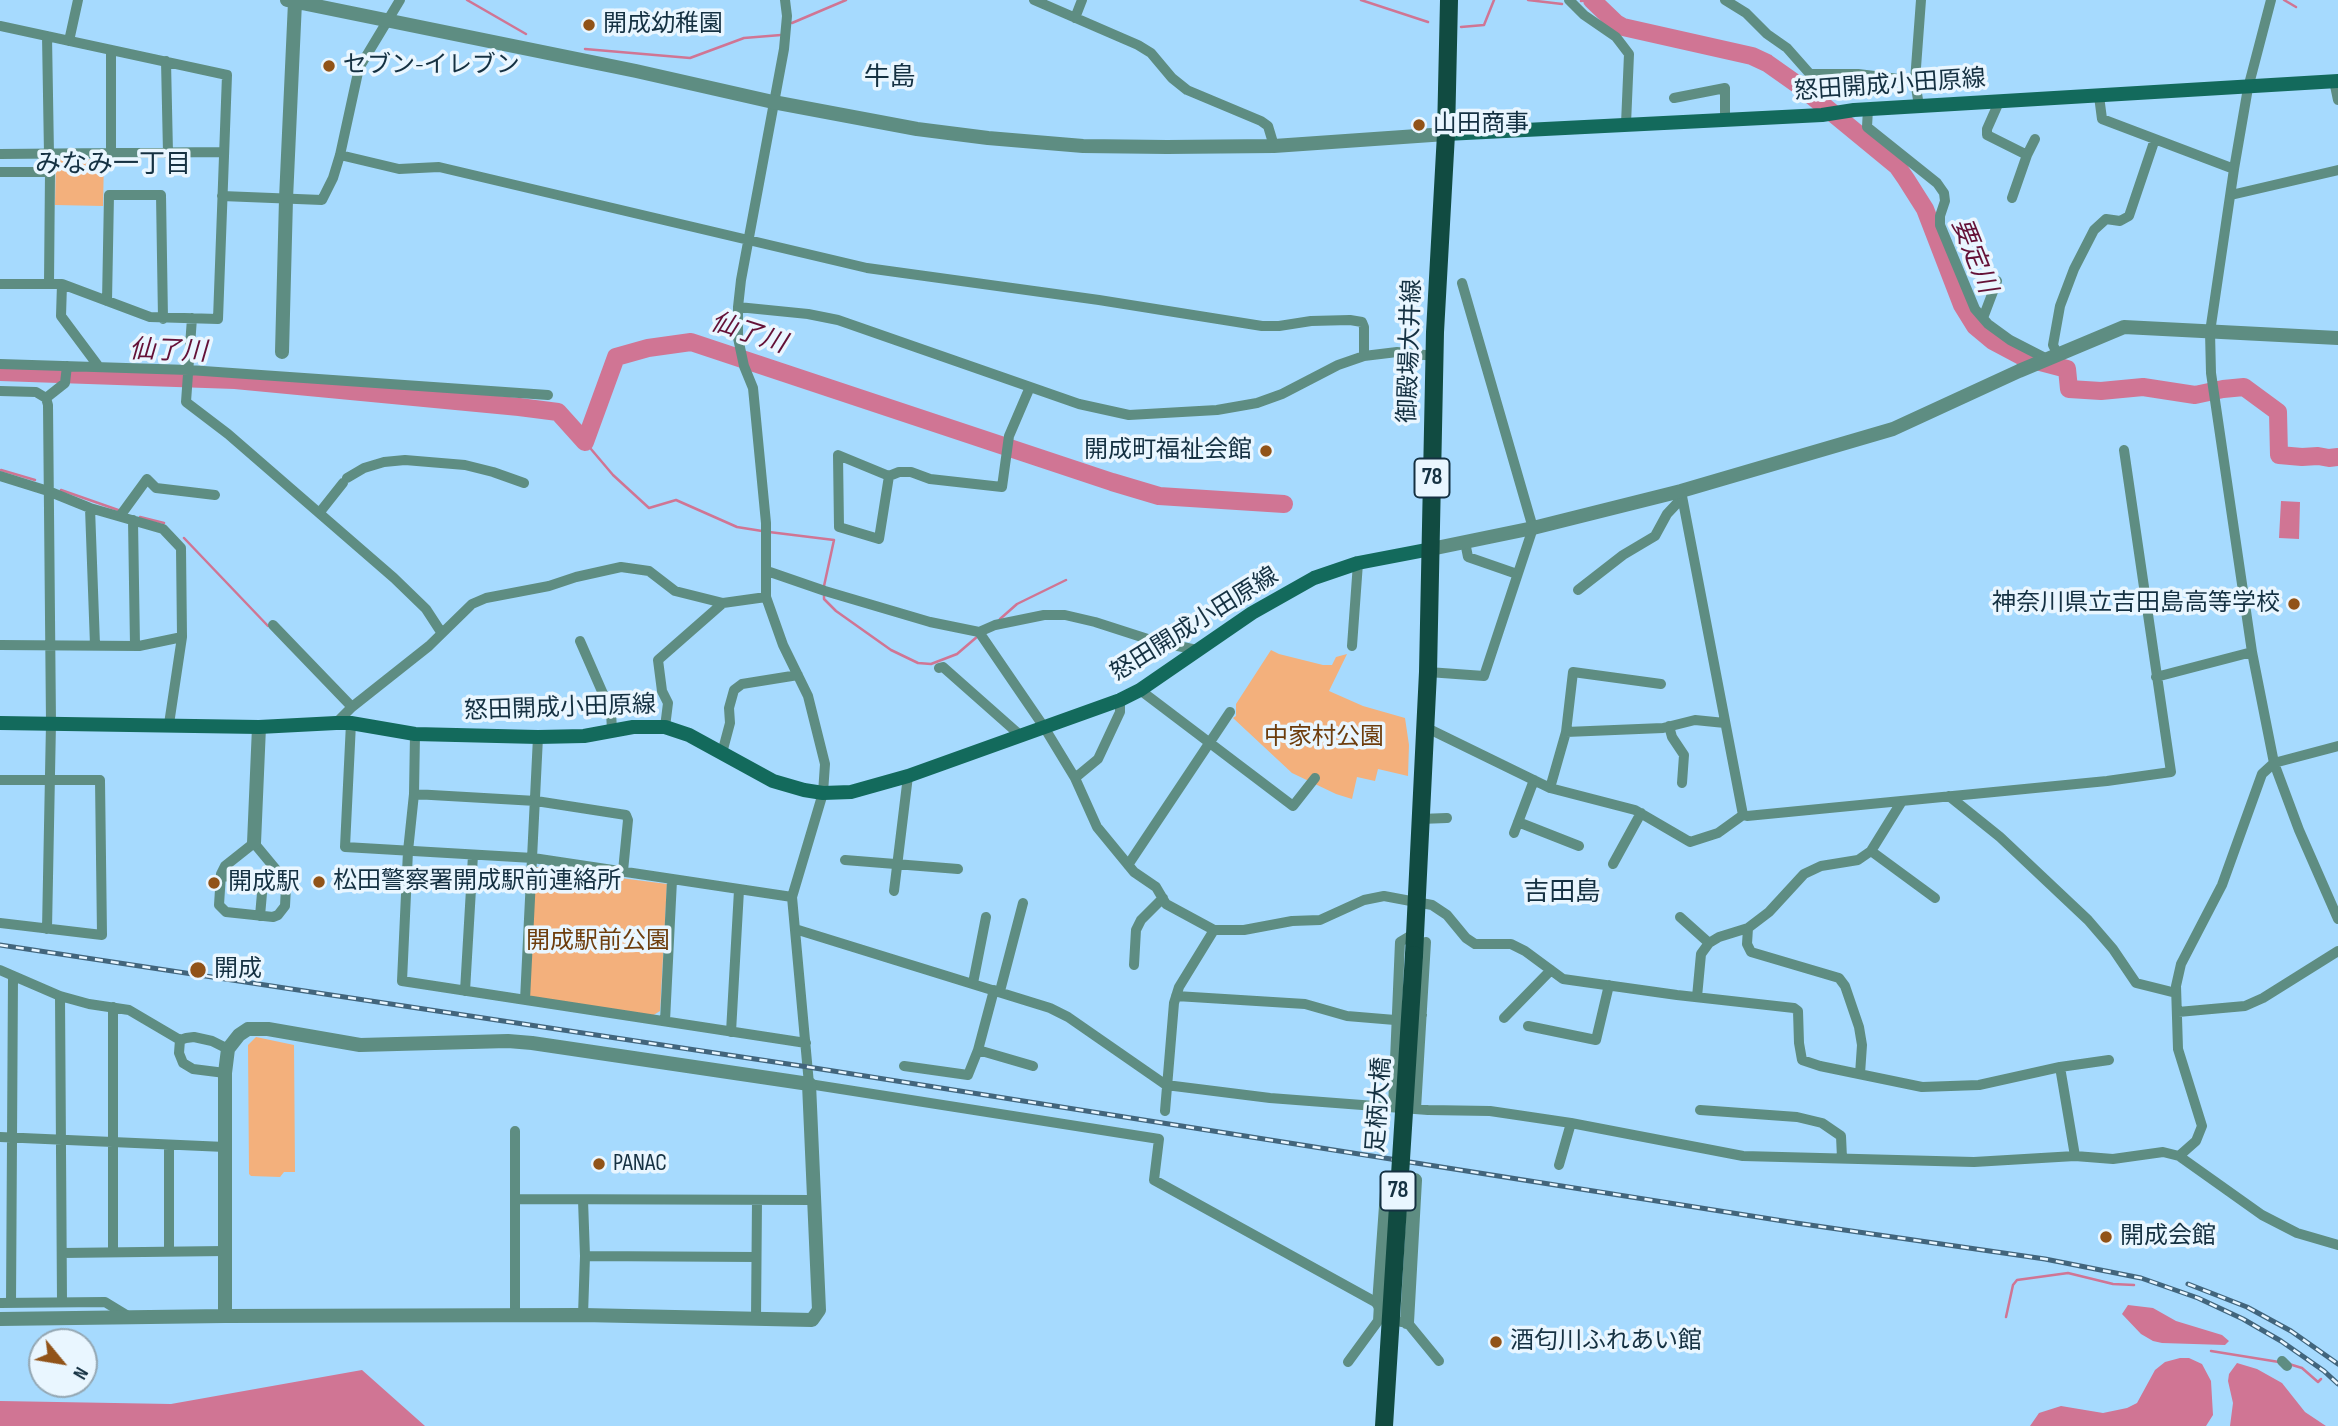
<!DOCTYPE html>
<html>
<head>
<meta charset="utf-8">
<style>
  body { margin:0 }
  #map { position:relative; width:2338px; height:1426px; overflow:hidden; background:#a6dafe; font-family:"Sofia Sans Condensed",sans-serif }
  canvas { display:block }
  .north { position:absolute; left:28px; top:1328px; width:70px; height:70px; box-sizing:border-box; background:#e9f6ff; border:2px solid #94a7b3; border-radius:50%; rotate:120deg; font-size:19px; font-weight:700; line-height:28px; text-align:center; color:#153142 }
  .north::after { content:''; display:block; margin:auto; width:24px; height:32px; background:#915318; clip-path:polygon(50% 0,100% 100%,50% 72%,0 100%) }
</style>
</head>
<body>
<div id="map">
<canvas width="2338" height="1426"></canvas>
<div class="north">N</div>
</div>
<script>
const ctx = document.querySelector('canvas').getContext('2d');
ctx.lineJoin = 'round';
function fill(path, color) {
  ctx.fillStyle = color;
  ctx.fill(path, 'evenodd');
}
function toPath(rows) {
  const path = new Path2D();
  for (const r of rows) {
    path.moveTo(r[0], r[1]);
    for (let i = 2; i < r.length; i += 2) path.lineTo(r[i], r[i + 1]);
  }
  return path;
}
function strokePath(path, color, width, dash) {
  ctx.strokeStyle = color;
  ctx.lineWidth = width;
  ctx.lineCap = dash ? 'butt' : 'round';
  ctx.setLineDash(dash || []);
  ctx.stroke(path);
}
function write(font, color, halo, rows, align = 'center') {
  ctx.font = font + ' "Sofia Sans Condensed","Noto Sans JP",sans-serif';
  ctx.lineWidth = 7;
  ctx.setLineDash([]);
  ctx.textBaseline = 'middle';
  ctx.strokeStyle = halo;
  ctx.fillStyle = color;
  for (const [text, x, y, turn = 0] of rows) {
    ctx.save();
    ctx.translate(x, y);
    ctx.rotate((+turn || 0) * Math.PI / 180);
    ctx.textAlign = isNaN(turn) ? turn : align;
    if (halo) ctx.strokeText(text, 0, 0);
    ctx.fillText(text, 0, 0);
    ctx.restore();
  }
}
fill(toPath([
  [56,159,104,159,103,206,55,205],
  [1271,650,1279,654,1323,665,1332,665,1336,657,1347,654,1329,691,1363,706,1405,718,1409,745,1408,776,1378,769,1375,781,1357,777,1352,799,1336,794,1292,773,1233,718,1236,716,1236,704],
  [535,867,667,884,660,1011,652,1016,529,999],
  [256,1037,294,1045,295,1172,284,1172,280,1177,251,1176,249,1174,248,1045]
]), '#f3b07c');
fill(toPath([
  [2281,501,2300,502,2299,539,2279,538],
  [2128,1305,2153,1308,2176,1321,2222,1335,2229,1341,2225,1345,2162,1343,2153,1341,2141,1334,2122,1314],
  [2180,1358,2189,1358,2202,1364,2211,1381,2213,1415,2206,1426,2030,1426,2039,1413,2061,1406,2103,1413,2127,1408,2137,1403,2155,1370,2165,1362],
  [2237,1363,2257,1369,2282,1383,2305,1412,2326,1426,2230,1426,2233,1403,2228,1381,2229,1374],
  [362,1370,425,1426,0,1426,0,1401,171,1404]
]), '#d07594');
strokePath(toPath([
  [467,0,526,34],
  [1361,0,1428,22],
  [1528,0,1562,4],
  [2284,0,2296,7],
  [1581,1,1590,0],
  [792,23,846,0],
  [1461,27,1484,25,1494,0],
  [585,49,690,58,744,38,781,35],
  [585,442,613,475,649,508,676,500,737,527,762,531],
  [1,470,35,480],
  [61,490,121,511],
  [140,517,164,523],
  [769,532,834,540,824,586],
  [184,538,268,626],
  [824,596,824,599,836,611,891,650,918,663,931,664,957,654,978,636],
  [1000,619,1017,604,1066,580],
  [2006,1317,2013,1285,2017,1280,2068,1273,2113,1284,2134,1285],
  [2211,1351,2279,1362],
  [2289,1364,2302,1368,2318,1382,2321,1379]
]), '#d07594', 2.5);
strokePath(toPath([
  [1592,0,1616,23,1623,27,1752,56,1767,63,1801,87,1897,166,1906,179,1925,209,1962,305,1975,326,1993,341,2025,358,2067,369,2069,389,2101,391,2143,387,2195,395,2223,389,2244,387,2278,412,2279,455,2302,457,2318,456,2329,458,2338,457],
  [0,372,235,380,519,407,558,412,585,442,616,357,648,348,691,342,1112,482,1159,496,1284,504]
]), '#d07594', 18);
strokePath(toPath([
  [785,0,787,16,784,49,741,280,738,307,738,338,744,366,753,388,766,523,766,597,783,645,808,696,825,764,823,793,792,897,809,1084,1159,1139,1154,1180,1379,1304,1378,1321,1348,1362],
  [1034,0,1138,45,1151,53,1172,78,1187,90,1261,121,1268,126,1274,146],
  [1569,0,1584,15,1616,37,1629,54,1626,124],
  [1725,0,1746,13,1767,34,1787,48,1810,74,1858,74,1915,81],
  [2271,0,2248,88,2234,169,2210,332,2211,373,2252,652,2274,763,2299,830,2338,919],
  [1075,18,1082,0],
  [0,26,227,75,218,319,150,317,62,284,0,284],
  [47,36,49,154],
  [69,41,78,0],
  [111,50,111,153],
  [166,61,168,153],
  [2334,81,2338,100],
  [2099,96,2102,119,2234,169],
  [1674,98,1725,88,1725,119],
  [1999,102,1987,129,1987,135,2027,155],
  [1919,106,1915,81,1921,0],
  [1868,109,1867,127,1937,183,1944,193,1945,201,1940,216,1940,225,1975,309,1988,324,2010,340,2049,360],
  [0,154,223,152],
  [340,155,399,169,439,167,867,268,1099,300,1262,326,1279,326,1311,321,1350,320,1362,322,1364,327,1364,356],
  [0,172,50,172,49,283],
  [2231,195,2338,170],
  [222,196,322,200,333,178,340,155,359,68,400,0],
  [2012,198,2027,155,2035,139],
  [62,284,61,316,99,367],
  [107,301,109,195,161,195,163,319],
  [738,307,808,314,838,320,1079,404,1129,415,1217,410,1257,403,1282,394,1338,365,1364,356,1397,352,1434,356],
  [192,318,186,402,228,434,394,578,426,609,441,632],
  [1983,318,1997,281],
  [2058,355,2053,345,2060,306,2074,269,2094,230,2106,219,2120,221,2129,216,2155,139],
  [0,364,189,370,548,395],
  [0,391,36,392,46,398,48,405,51,723,47,929],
  [46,398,65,383,67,366],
  [0,476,48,491,90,508,163,529,181,548,182,637,169,724],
  [889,476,879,539,839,527,838,455,889,476,899,472,911,472,930,479,1002,487,1009,436,1030,387],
  [347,478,364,468,384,462,405,460,465,465,493,472,524,483],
  [1681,491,1743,815,1747,816,2107,781,2171,772,2124,450],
  [90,508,95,645],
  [320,512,343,483],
  [120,516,147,479,156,488,215,495],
  [133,520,135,646],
  [1465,542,1468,557,1517,574],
  [767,571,825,591,930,622,979,632,1044,727,1075,778,1097,827,1134,872,1156,887,1166,904,1214,930,1244,930,1292,921,1320,920,1364,900,1384,896,1432,905,1447,915,1466,938,1475,944,1511,944,1525,951,1563,979,1677,995,1794,1008,1798,1011,1799,1043,1802,1060,1820,1066,1922,1087,1979,1085,2060,1067,2109,1060],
  [1578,590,1623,555,1655,536,1667,514,1682,498],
  [273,625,352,707],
  [979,632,995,625,1044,615,1065,615,1095,622,1154,641,1197,650],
  [580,641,611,712,612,730],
  [0,645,139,646,182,637],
  [1352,646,1358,563],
  [939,668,943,667,1021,736],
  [1428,672,1484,676,1533,528,1462,283],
  [2156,677,2252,652],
  [1140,690,1293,806,1315,778],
  [336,723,352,707,429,646,472,604,486,598,549,586,576,577,621,567,649,571,675,591,723,603,766,597],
  [351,723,345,847,533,858,792,897],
  [1669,726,1672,737,1684,755,1682,783],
  [665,727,668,703,662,691,658,660,723,603],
  [1425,727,1550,788,1566,732,1573,672,1661,684],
  [1566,732,1663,728,1695,720,1725,723],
  [415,734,414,794,408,851,402,981,806,1043],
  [722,753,730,723,729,708,734,690,742,684,798,675],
  [1075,778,1098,759,1120,712,1120,700],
  [0,780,100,780,102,935,0,923],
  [1550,788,1635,810,1690,842,1718,833,1743,815],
  [414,794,536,801,626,815,628,820,623,871],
  [1949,796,2000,837,2088,920,2113,949,2136,983,2176,993],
  [1420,819,1447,818],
  [1518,822,1579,846],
  [1514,833,1534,780],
  [254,843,283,878,286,887,285,906,278,915,273,917,226,912,219,905,221,874,225,866,254,843],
  [1871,851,1935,898],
  [845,860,958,869],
  [1613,864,1641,813],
  [1128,865,1230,712],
  [221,876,249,878,258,884,262,893,260,916],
  [894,891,908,776],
  [1680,917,1709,943],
  [1748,928,1747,944,1751,952,1839,978,1845,986,1859,1027,1862,1045,1860,1074],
  [795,929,1050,1008,1068,1017,1166,1085,1270,1098,1428,1110,1490,1111,1571,1123,1743,1156,1974,1162,2075,1156,2113,1159,2163,1152,2179,1156,2262,1215,2297,1233,2338,1245],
  [1134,965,1136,930,1141,920,1163,898],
  [0,970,60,996,89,1004,129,1010,180,1040],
  [973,983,986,917],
  [465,991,473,855],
  [1000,991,1023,903],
  [60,996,62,1302],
  [1176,996,1305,1004,1347,1016,1395,1020,1422,1015],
  [1697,997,1701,954,1709,943,1719,937,1748,928,1769,912,1804,874,1821,866,1858,860,1871,851,1902,801],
  [525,1000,538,737],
  [113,1007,113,1252],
  [2178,1012,2245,1006,2263,998,2338,951],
  [1504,1018,1551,970],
  [665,1021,672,880],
  [1528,1026,1596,1040,1609,985],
  [731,1032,739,890],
  [978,1050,1033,1066],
  [904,1066,968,1075,978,1050,994,990],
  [2060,1067,2075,1156],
  [225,1073,193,1069,183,1063,179,1053,180,1040,186,1038,194,1037,212,1041,228,1049],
  [1393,1107,1400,942,1415,933],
  [1416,1109,1426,942],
  [1700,1110,1797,1117,1822,1123,1841,1136,1842,1158],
  [1165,1111,1174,1003,1179,987,1214,930],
  [0,1137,225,1147],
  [169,1145,169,1252],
  [2179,1156,2196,1141,2202,1126,2178,1049,2176,986,2181,964,2222,885,2262,774,2274,763,2338,746],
  [1559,1165,1571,1123],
  [516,1199,813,1200],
  [583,1200,585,1256,756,1257],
  [62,1253,225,1251],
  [0,1303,105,1302,128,1316],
  [11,1303,13,976],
  [515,1315,515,1131],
  [583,1315,585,1256],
  [756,1319,757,1200],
  [1401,1322,1407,1322,1439,1361],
  [2282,1361,2287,1366]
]), '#5e8d82', 10);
strokePath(toPath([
  [287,0,636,71,773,102,917,129,988,138,1083,146,1167,147,1274,146,1446,134],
  [282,352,286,199,295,2],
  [1431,549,1533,528,1681,491,1893,429,2019,371,2124,327,2338,338],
  [254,843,259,727],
  [248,1029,268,1029,360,1045,508,1041,532,1043,809,1084,819,1310,812,1320,583,1315,225,1316,225,1073,228,1049,239,1035,248,1029],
  [1379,1304,1388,1178,1415,1180,1407,1322],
  [0,1319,225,1316]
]), '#5e8d82', 14);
strokePath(toPath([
  [1446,134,1822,115,1854,110,2338,81],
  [0,723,259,727,336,723,351,723,415,734,538,737,584,736,633,727,665,727,689,735,773,781,804,790,823,793,851,792,908,776,1120,700,1140,690,1252,613,1314,578,1358,563,1431,549]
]), '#136a5c', 14);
strokePath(toPath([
  [1414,955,1428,672,1435,332,1446,134,1449,0]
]), '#114b41', 18);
const rail = toPath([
  [0,945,808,1067,1796,1223,2045,1259,2141,1278,2198,1298,2243,1319,2281,1341,2324,1371,2338,1384],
  [2188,1284,2247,1307,2291,1331,2338,1364]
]);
strokePath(rail, '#42657c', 5);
strokePath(rail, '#e9f6ff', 2.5, [8]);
strokePath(toPath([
  [1384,1426,1414,955]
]), '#114b41', 18);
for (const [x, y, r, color] of [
  [589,25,7,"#915318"],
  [329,66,7,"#915318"],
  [1419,125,7,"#915318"],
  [1266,451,7,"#915318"],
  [2294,604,7,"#915318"],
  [319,882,7,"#915318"],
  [214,883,7,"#915318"],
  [198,970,9,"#915318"],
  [599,1164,7,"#915318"],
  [2106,1237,7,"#915318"],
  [1496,1342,7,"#915318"]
]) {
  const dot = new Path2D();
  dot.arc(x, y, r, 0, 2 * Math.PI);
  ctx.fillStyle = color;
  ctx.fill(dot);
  strokePath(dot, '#e9f6ff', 2.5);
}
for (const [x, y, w] of [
  [1432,478,35],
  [1398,1191,35]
]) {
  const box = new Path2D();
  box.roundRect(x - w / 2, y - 19.5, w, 39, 5);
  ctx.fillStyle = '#e9f6ff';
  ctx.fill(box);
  strokePath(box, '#153142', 2);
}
write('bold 23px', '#153142', null, [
  ["78",1432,478],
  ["78",1398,1191]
]);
write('24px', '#153142', '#e9f6ff', [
  ["開成幼稚園",603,25],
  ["セブン-イレブン",343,66],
  ["山田商事",1433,125],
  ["開成町福祉会館",1252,451,"right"],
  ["神奈川県立吉田島高等学校",2280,604,"right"],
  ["松田警察署開成駅前連絡所",333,882],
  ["開成駅",228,883],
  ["開成",214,970],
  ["PANAC",613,1164],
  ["開成会館",2120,1237],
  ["酒匂川ふれあい館",1510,1342]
], 'left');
write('24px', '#153142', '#e9f6ff', [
  ["怒田開成小田原線",1890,86,-4],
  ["御殿場大井線",1411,351,-88],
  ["怒田開成小田原線",1195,625,-32],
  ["怒田開成小田原線",560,709,-2],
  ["足柄大橋",1380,1105,-86]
]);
write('24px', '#6d3d0d', '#e9f6ff', [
  ["中家村公園",1324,738],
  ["開成駅前公園",598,942]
]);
write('26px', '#153142', '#e9f6ff', [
  ["牛島",890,78],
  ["みなみ一丁目",113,165],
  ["吉田島",1562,893]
]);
write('italic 26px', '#641137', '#e9f6ff', [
  ["要定川",1973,256,68],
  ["仙了川",748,334,18],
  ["仙了川",168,352,2]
]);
</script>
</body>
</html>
